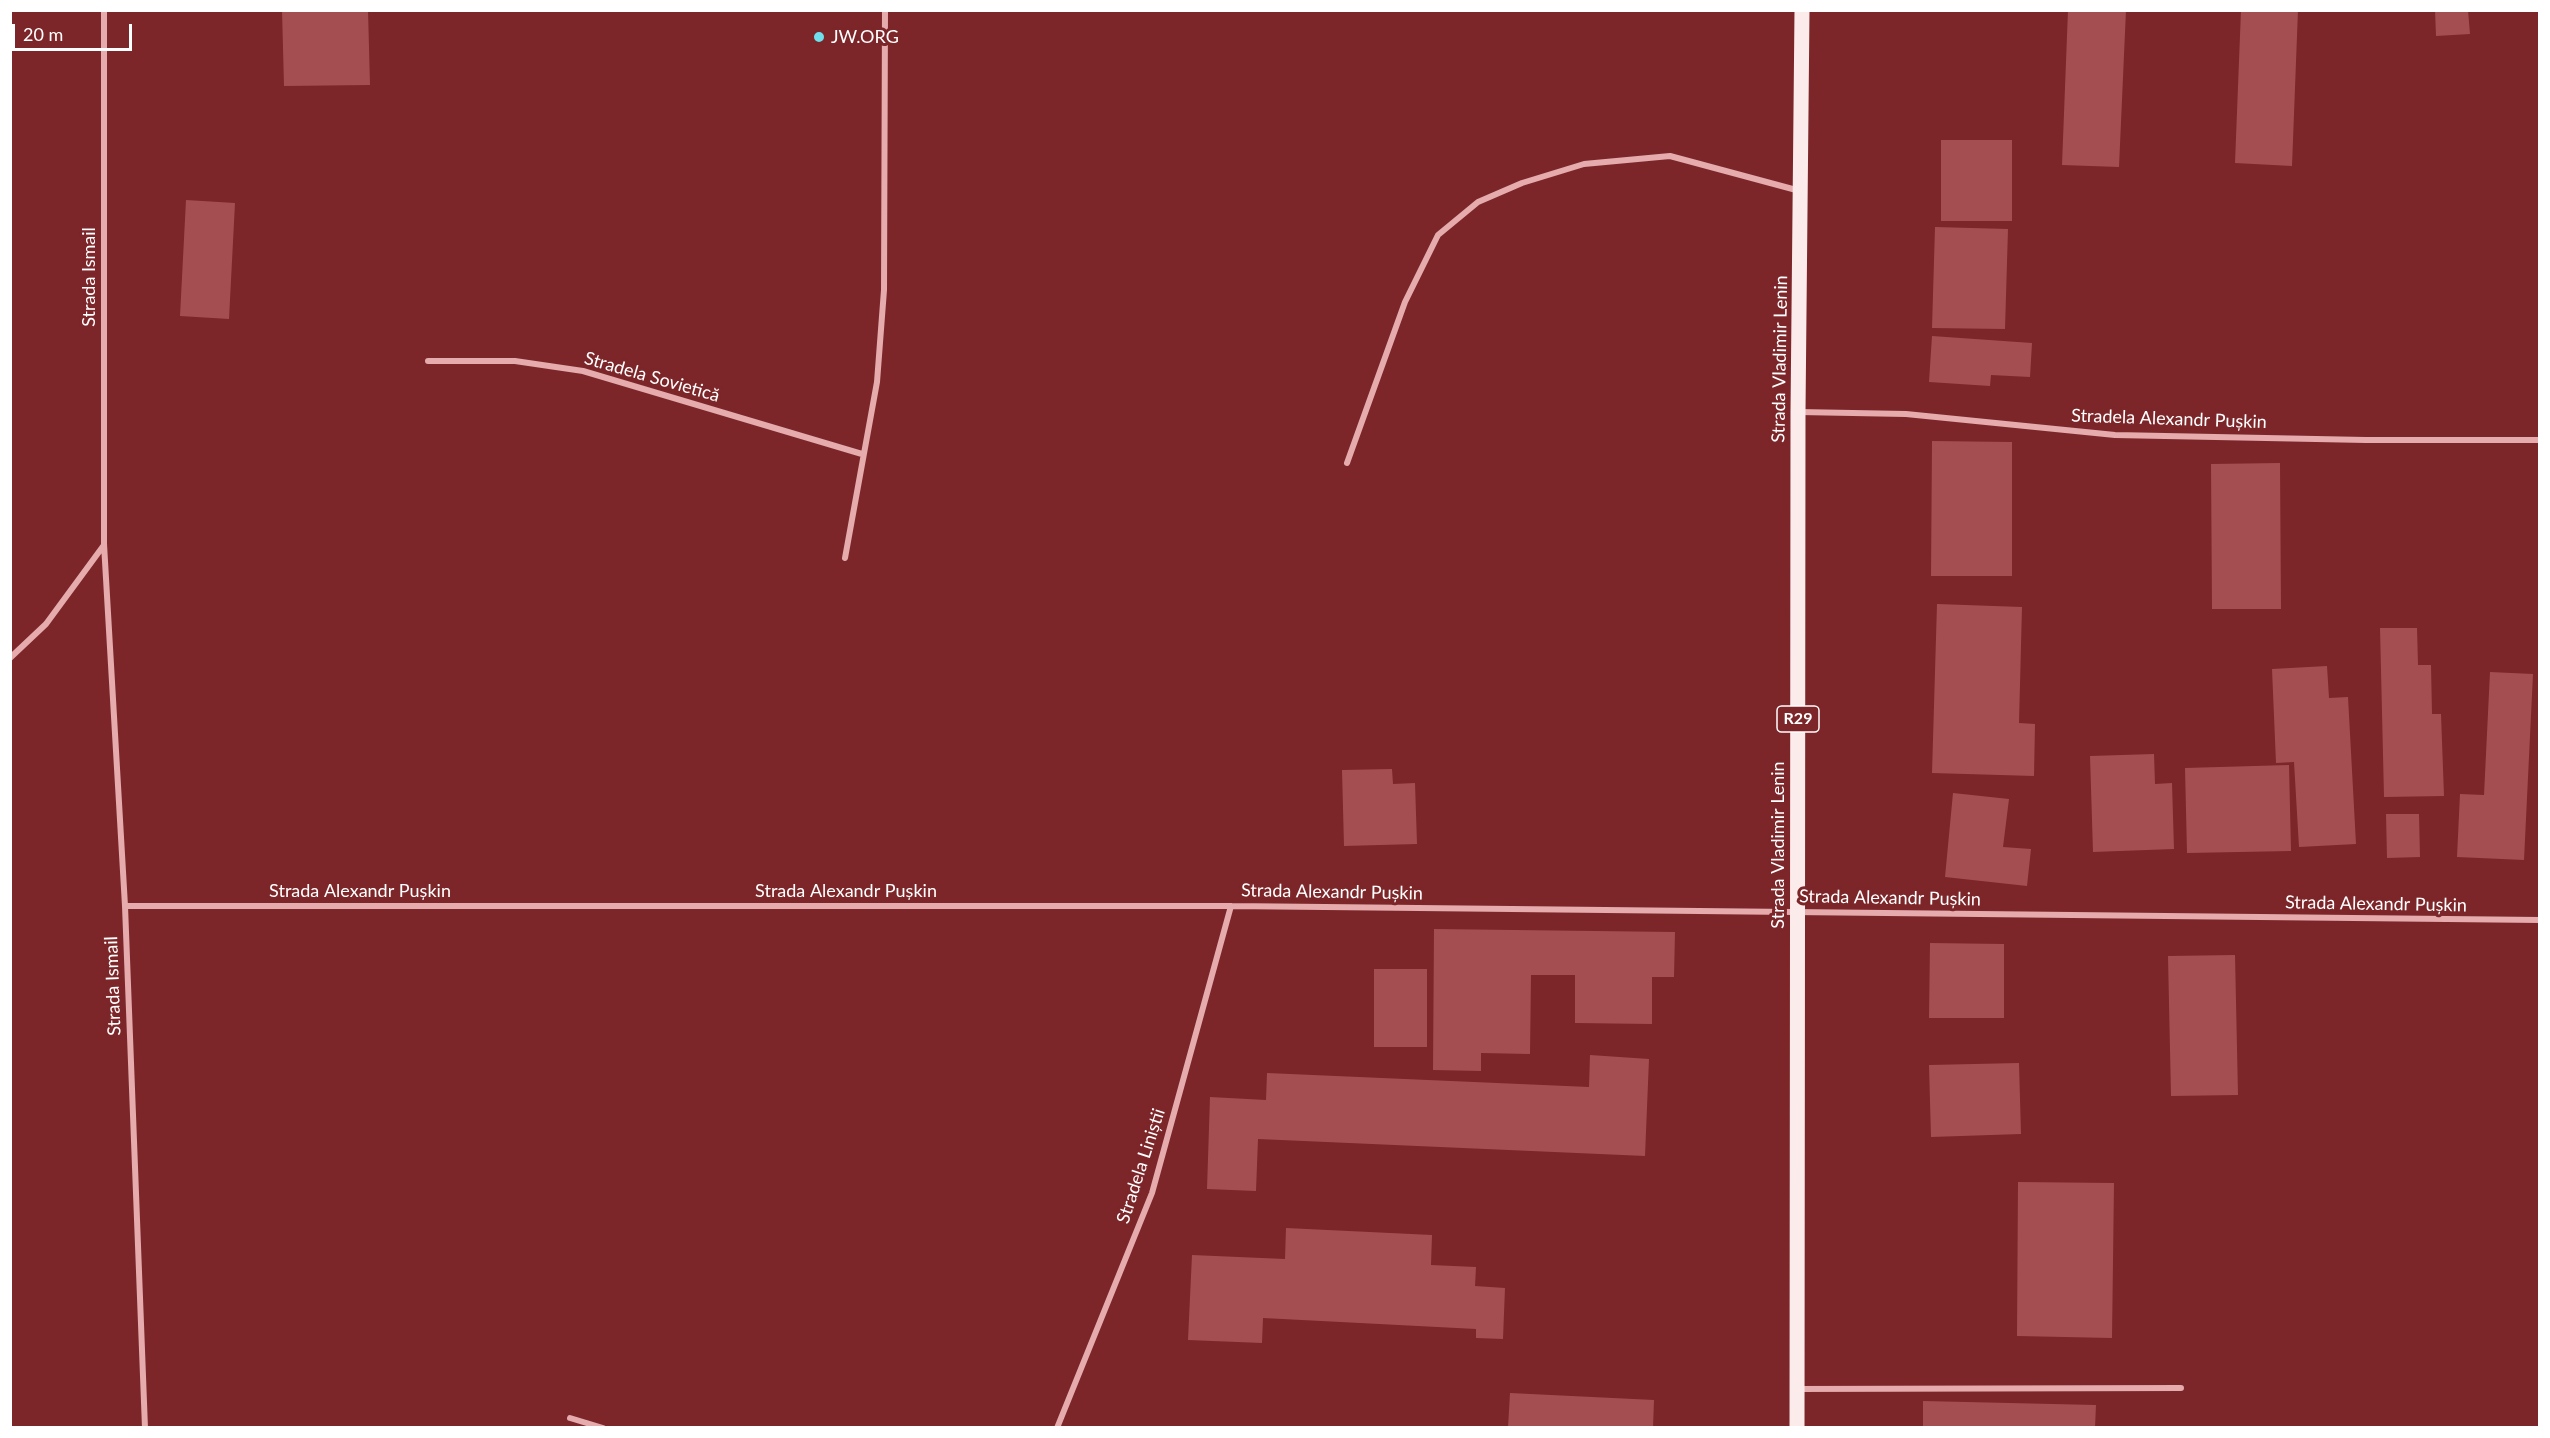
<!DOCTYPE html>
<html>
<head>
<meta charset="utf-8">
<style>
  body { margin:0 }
  #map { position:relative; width:2550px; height:1438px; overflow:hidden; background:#7c2629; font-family:Lato,sans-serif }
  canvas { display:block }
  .frame { position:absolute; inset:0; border:12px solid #fff; pointer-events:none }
  .scale { position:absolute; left:12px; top:24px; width:120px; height:27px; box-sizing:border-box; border:3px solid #fff; border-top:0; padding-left:8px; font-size:18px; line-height:21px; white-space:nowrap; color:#fff; -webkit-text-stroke:4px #7c2629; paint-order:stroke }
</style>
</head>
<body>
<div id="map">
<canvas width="2550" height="1438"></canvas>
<div class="frame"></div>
<div class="scale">20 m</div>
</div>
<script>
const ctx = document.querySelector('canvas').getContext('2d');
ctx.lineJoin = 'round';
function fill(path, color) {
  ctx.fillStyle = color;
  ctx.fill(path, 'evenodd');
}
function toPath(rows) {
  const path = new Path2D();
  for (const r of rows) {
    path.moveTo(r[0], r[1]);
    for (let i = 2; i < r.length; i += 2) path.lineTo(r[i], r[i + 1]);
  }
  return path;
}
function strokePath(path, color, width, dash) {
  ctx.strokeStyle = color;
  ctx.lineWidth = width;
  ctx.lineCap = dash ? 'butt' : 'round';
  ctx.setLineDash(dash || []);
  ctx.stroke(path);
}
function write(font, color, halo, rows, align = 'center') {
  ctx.font = font + ' Lato,sans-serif';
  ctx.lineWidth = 6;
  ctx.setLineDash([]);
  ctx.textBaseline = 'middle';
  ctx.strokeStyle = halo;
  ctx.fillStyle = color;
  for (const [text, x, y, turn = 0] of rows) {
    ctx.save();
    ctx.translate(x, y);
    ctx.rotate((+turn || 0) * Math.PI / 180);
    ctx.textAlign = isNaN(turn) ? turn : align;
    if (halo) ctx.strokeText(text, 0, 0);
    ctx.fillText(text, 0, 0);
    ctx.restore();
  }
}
fill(toPath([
  [282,10,368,10,370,85,284,86],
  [2068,10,2126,10,2119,167,2062,165],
  [2241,10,2298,10,2292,166,2235,163],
  [2435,10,2468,10,2470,34,2436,36],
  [1941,140,2012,140,2012,221,1941,221],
  [186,200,235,203,229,319,180,316],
  [1935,227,2008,229,2005,329,1932,328],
  [1932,336,2032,343,2030,377,1991,375,1990,386,1929,382],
  [1932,441,2012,442,2012,576,1931,576],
  [2280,463,2281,609,2212,609,2211,464],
  [1937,604,2022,607,2019,723,2035,724,2034,776,1932,773],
  [2380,628,2417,628,2418,665,2431,665,2432,714,2441,714,2444,796,2384,797],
  [2327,666,2329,698,2348,697,2356,844,2299,847,2294,762,2276,763,2272,669],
  [2490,672,2533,674,2524,860,2457,857,2460,794,2484,795],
  [2154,754,2155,784,2172,783,2174,849,2093,852,2090,756],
  [2289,765,2291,851,2187,853,2185,768],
  [1392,769,1393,784,1415,783,1417,844,1344,846,1342,770],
  [1953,793,2009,799,2003,847,2031,849,2027,886,1945,877],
  [2386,814,2419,814,2420,857,2387,858],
  [1434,929,1675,932,1674,977,1652,977,1652,1024,1575,1023,1575,975,1531,975,1530,1054,1481,1053,1481,1071,1433,1070],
  [1930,943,2004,944,2004,1018,1929,1018],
  [2235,955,2238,1095,2171,1096,2168,956],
  [1374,969,1427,969,1427,1047,1374,1047],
  [1590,1055,1649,1059,1645,1156,1258,1139,1256,1191,1207,1189,1210,1097,1266,1100,1267,1073,1589,1087],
  [2019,1063,2021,1134,1931,1137,1929,1065],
  [2018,1182,2114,1183,2112,1338,2017,1336],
  [1286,1228,1432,1235,1431,1265,1476,1267,1475,1286,1505,1288,1503,1339,1476,1338,1476,1329,1263,1318,1262,1343,1188,1340,1192,1255,1285,1259],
  [1510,1393,1654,1400,1653,1428,1508,1428],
  [1923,1401,2096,1405,2095,1428,1923,1428]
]), '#a54e52');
strokePath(toPath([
  [104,10,104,544,125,906,145,1428],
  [428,361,515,361,583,371,862,454],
  [1799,412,1906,414,2115,435,2366,440,2540,440],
  [1347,463,1405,302,1438,235,1478,202,1522,183,1584,164,1670,156,1800,191],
  [845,558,877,382,884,290,885,10],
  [10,658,46,624,104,545],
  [125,906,1231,906,2540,920],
  [1797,1389,2181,1388],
  [570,1418,603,1428],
  [1057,1428,1152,1193,1231,906]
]), '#e5abad', 6);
strokePath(toPath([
  [1797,1428,1798,412,1802,10]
]), '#fcebeb', 15);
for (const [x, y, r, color] of [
  [819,37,6,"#70dfed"]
]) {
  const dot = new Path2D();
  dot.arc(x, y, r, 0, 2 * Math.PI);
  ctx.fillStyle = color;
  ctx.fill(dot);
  strokePath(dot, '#7c2629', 2);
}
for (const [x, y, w] of [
  [1798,719,42]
]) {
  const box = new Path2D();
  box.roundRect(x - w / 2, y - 13, w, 26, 4.5);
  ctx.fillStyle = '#7c2629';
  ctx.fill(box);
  strokePath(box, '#fff', 1.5);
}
write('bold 16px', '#fff', null, [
  ["R29",1798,719]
]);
write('18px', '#fff', '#7c2629', [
  ["JW.ORG",831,37]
], 'left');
write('18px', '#fff', '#7c2629', [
  ["Strada Ismail",89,277,-90],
  ["Strada Vladimir Lenin",1780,359,-89],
  ["Stradela Sovietică",652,377,16],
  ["Stradela Alexandr Pușkin",2169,419,2],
  ["Strada Vladimir Lenin",1778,845,-90],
  ["Strada Alexandr Pușkin",360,891],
  ["Strada Alexandr Pușkin",846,891],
  ["Strada Alexandr Pușkin",1332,892,1],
  ["Strada Alexandr Pușkin",1890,898,1],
  ["Strada Alexandr Pușkin",2376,904,1],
  ["Strada Ismail",113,986,-92],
  ["Stradela Liniștii",1141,1166,-72]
]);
</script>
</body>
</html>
